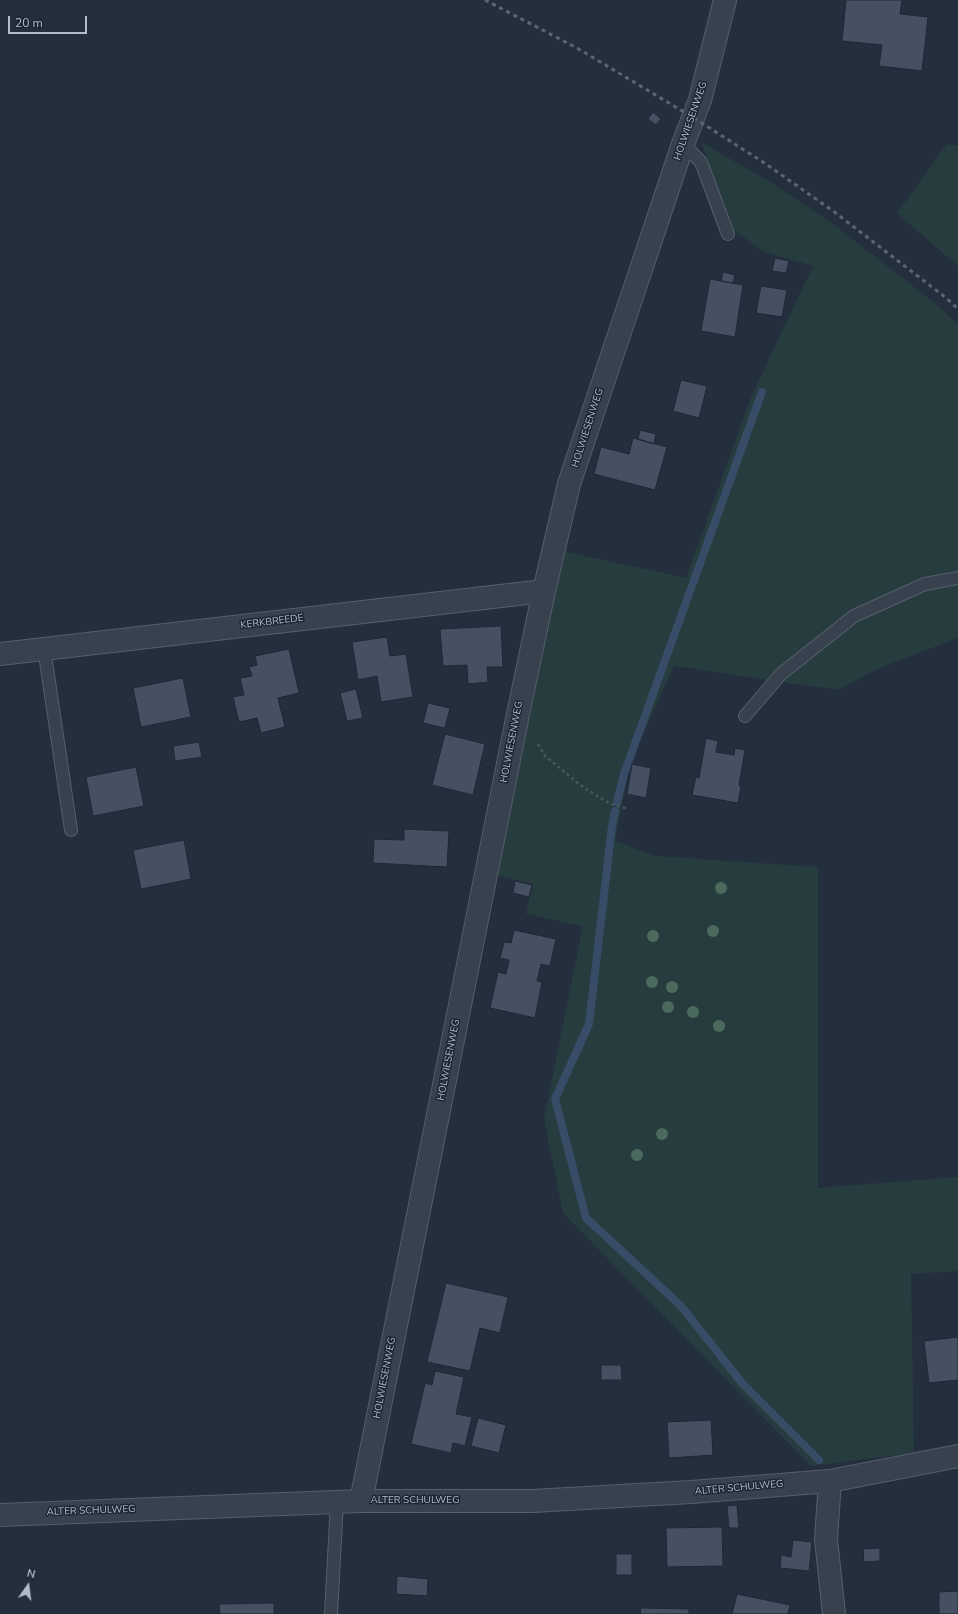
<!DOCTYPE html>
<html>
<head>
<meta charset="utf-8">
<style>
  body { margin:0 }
  #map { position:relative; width:958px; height:1614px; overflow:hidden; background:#242f3e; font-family:"Nunito Sans",sans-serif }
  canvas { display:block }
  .north { position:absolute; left:8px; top:1566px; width:40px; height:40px; -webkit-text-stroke:3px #1d2633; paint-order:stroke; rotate:14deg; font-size:11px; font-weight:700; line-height:16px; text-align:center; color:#b4bcc9 }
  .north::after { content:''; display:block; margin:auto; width:14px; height:18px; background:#b4bcc9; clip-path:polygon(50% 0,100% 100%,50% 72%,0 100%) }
  .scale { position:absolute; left:8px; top:16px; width:79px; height:18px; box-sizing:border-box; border:2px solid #b4bcc9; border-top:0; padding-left:5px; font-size:12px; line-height:14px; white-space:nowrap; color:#b4bcc9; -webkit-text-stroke:3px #1d2633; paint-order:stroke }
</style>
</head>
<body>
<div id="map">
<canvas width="958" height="1614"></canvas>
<div class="north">N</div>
<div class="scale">20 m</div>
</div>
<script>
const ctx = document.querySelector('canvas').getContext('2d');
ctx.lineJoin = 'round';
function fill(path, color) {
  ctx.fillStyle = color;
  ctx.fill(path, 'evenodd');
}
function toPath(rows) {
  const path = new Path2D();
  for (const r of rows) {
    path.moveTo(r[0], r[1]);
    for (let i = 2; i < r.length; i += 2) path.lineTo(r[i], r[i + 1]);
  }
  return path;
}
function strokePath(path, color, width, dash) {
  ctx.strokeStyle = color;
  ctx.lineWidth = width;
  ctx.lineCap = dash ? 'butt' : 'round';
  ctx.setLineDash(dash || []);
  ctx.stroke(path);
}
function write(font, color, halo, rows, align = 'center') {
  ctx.font = font + ' "Nunito Sans",sans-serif';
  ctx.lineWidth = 3;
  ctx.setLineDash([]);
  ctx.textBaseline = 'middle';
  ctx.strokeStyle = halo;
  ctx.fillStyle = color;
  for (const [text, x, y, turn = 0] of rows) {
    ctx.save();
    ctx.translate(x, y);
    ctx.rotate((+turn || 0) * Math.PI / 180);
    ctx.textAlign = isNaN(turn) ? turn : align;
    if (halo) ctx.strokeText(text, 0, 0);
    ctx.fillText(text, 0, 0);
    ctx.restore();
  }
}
fill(toPath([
  [701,142,775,185,833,224,941,308,958,325,958,638,877,669,838,690,674,666,630,763,615,841,655,856,818,867,818,1188,958,1177,958,1271,911,1274,914,1453,811,1466,563,1213,544,1119,583,926,526,914,533,884,478,871,549,548,686,578,752,395,813,266,764,252,734,230],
  [947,144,958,146,958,266,897,213]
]), '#263c3f');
strokePath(toPath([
  [617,802,624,774,762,392],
  [615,811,612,826,589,1024,555,1099,586,1218,681,1306,742,1383,819,1460]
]), '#394c67', 8);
const building = toPath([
  [846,0,902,0,900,14,928,17,922,71,879,66,882,45,842,41,846,0],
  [653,112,661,119,656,125,648,119,653,112],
  [775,258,789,261,786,273,772,271,775,258],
  [723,272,735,275,733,283,721,281,723,272],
  [710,279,743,285,735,337,701,331,710,279],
  [761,286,787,290,782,317,756,313,761,286],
  [681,380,707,386,699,418,673,411,681,380],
  [640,430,656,434,654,444,638,439,640,430],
  [633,438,667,447,655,490,594,474,601,447,629,454,633,438],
  [501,626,503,667,487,667,488,682,468,684,467,665,443,666,440,629,501,626],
  [387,637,390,656,406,654,413,697,381,702,377,676,358,680,352,642,387,637],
  [289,649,299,693,278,698,285,727,261,733,257,718,239,722,233,697,244,695,240,678,252,676,249,667,257,665,255,656,289,649],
  [183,678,191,717,141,727,133,688,183,678],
  [356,689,363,718,347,721,340,693,356,689],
  [428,703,450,708,445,728,423,723,428,703],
  [445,734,485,744,473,795,432,785,445,734],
  [706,738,718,741,716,752,734,755,735,748,745,750,739,785,741,786,738,803,692,795,696,777,699,778,706,738],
  [199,742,202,757,175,761,173,746,199,742],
  [632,764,651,768,646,798,627,794,632,764],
  [136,767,144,806,93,816,86,777,136,767],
  [404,829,449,831,447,867,373,863,374,839,404,840,404,829],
  [184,840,191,879,141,889,133,850,184,840],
  [515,881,532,885,529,897,513,893,515,881],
  [514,930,556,939,550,966,541,964,537,981,542,982,535,1018,490,1008,498,972,506,974,509,960,500,958,504,942,511,943,514,930],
  [446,1283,508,1297,500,1333,480,1328,470,1371,427,1362,446,1283],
  [958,1337,958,1380,929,1383,924,1341,958,1337],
  [601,1365,621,1365,622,1380,601,1380,601,1365],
  [435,1371,464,1377,456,1414,472,1417,465,1446,453,1443,451,1453,411,1444,425,1383,432,1385,435,1371],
  [478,1418,506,1425,499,1453,471,1446,478,1418],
  [711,1420,713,1455,669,1458,667,1422,711,1420],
  [737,1505,739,1528,729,1528,727,1506,737,1505],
  [722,1527,723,1566,667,1567,666,1528,722,1527],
  [793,1540,812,1542,809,1571,780,1568,781,1555,791,1557,793,1540],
  [880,1548,880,1561,864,1562,863,1549,880,1548],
  [616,1554,632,1554,632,1575,616,1575,616,1554],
  [397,1576,428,1579,427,1596,396,1594,397,1576],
  [958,1591,958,1614,939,1614,939,1592,958,1591],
  [737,1594,790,1605,788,1614,732,1614,737,1594],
  [274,1603,274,1614,220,1614,219,1604,274,1603],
  [641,1608,689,1609,689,1614,640,1614,641,1608]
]);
fill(building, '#455162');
strokePath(building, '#1f2835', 1);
const service = toPath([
  [683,144,701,162,728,234],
  [44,648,71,830],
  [745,716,781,674,854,616,925,584,958,578],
  [331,1614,337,1502]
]);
const minor = toPath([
  [0,654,544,591],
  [830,1481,826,1539,834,1614],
  [361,1501,518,714,544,591,569,484,683,144,700,100,725,0],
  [0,1515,361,1501,533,1501,691,1492,830,1481,958,1456]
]);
strokePath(service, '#565f6c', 14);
strokePath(minor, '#565f6c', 24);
strokePath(toPath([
  [538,744,545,756,584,788,611,804,628,809]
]), '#44595c', 2.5, [3, 3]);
strokePath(service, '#38414e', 12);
strokePath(minor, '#38414e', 22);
strokePath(toPath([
  [485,0,577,48,694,118,766,164,833,211,945,297,958,309]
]), '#5a6575', 3, [4, 4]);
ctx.fillStyle = '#4b6a5d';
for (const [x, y] of [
  [721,888],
  [713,931],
  [653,936],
  [652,982],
  [672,987],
  [668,1007],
  [693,1012],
  [719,1026],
  [662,1134],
  [637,1155]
]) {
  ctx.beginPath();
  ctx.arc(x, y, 6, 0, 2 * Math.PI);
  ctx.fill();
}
write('10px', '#b4bcc9', '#1d2633', [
  ["HOLWIESENWEG",691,121,-71],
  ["HOLWIESENWEG",588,428,-72],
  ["KERKBREEDE",272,622,-7],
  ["HOLWIESENWEG",512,742,-79],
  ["HOLWIESENWEG",449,1060,-79],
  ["HOLWIESENWEG",385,1378,-79],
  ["ALTER SCHULWEG",739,1488,-5],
  ["ALTER SCHULWEG",415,1501],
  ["ALTER SCHULWEG",91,1511,-2]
]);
</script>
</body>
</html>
